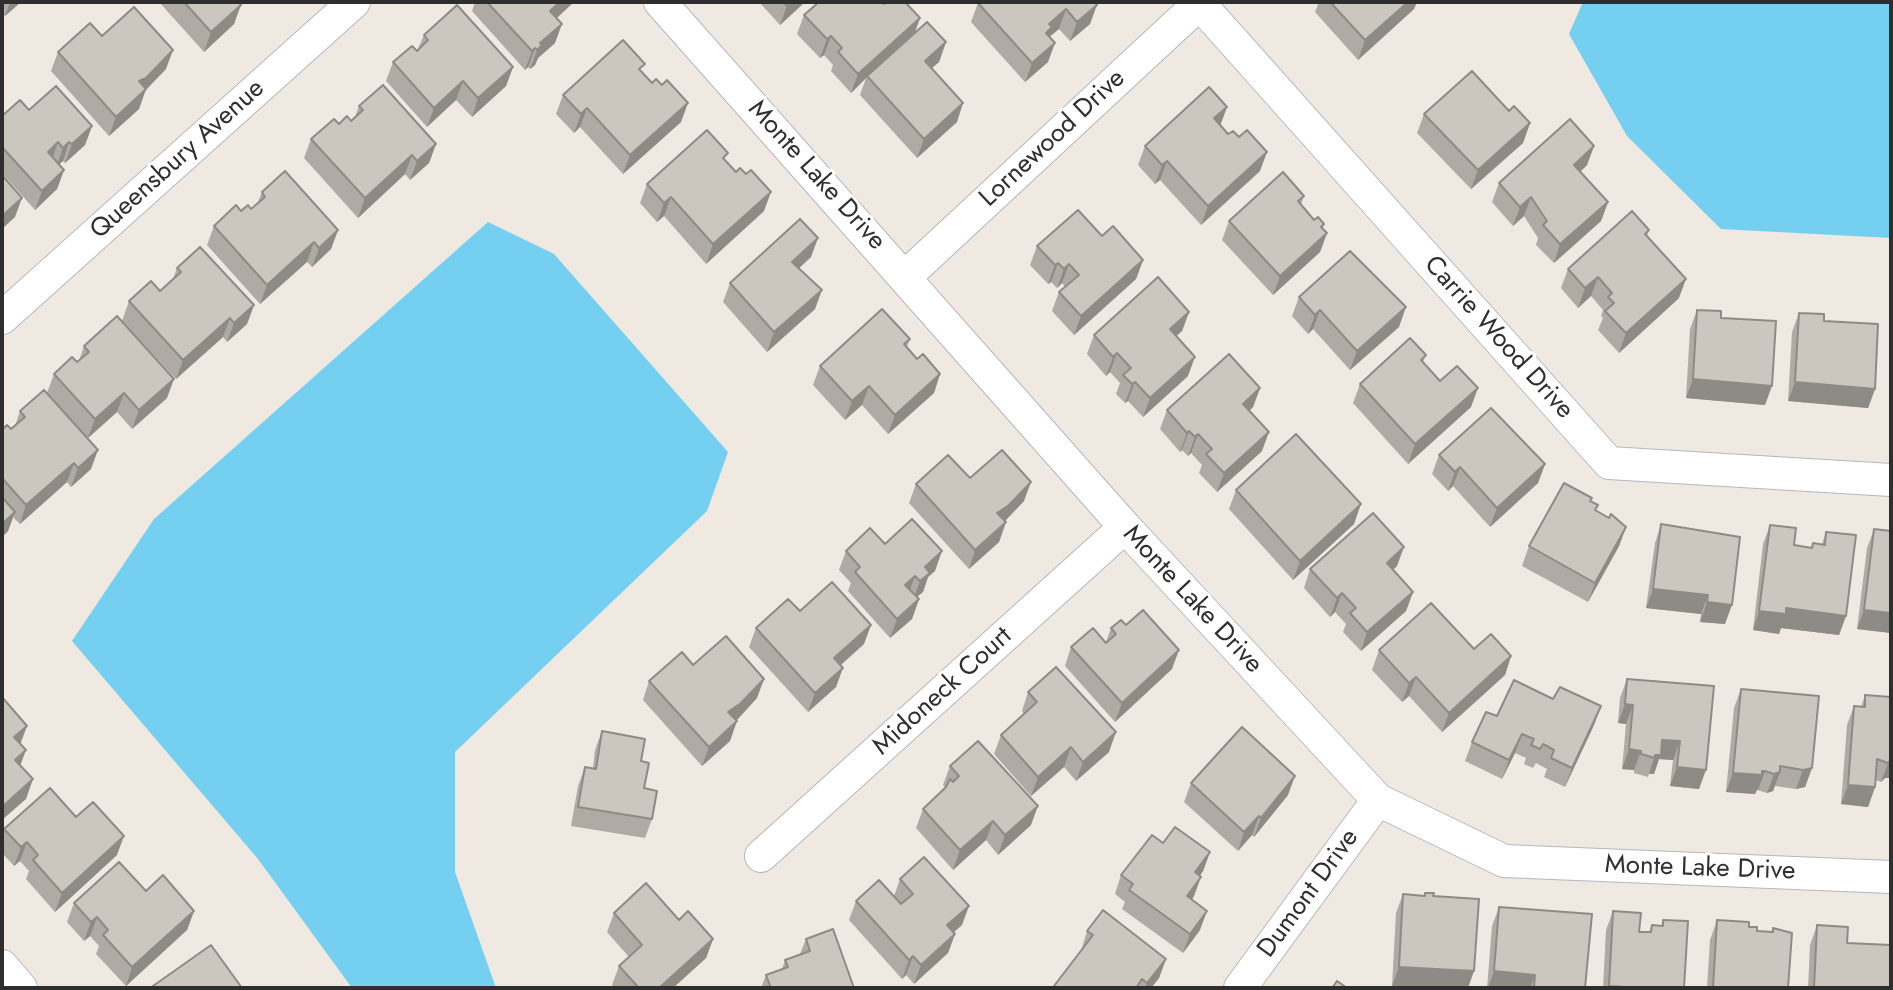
<!DOCTYPE html>
<html>
<head>
<meta charset="utf-8">
<style>
  body { margin:0 }
  #map { position:relative; width:1893px; height:990px; overflow:hidden; background:#efe9e1; font-family:Jost,sans-serif }
  canvas { display:block }
  .frame { position:absolute; inset:0; border:4px solid #2e2e2e; pointer-events:none }
</style>
</head>
<body>
<div id="map">
<canvas width="1893" height="990"></canvas>
<div class="frame"></div>
</div>
<script>
const ctx = document.querySelector('canvas').getContext('2d');
ctx.lineJoin = 'round';
function fill(path, color) {
  ctx.fillStyle = color;
  ctx.fill(path, 'evenodd');
}
function toPath(rows) {
  const path = new Path2D();
  for (const r of rows) {
    path.moveTo(r[0], r[1]);
    for (let i = 2; i < r.length; i += 2) path.lineTo(r[i], r[i + 1]);
  }
  return path;
}
function strokePath(path, color, width, dash) {
  ctx.strokeStyle = color;
  ctx.lineWidth = width;
  ctx.lineCap = dash ? 'butt' : 'round';
  ctx.setLineDash(dash || []);
  ctx.stroke(path);
}
function write(font, color, halo, rows, align = 'center') {
  ctx.font = font + ' Jost,sans-serif';
  ctx.lineWidth = 6;
  ctx.setLineDash([]);
  ctx.textBaseline = 'middle';
  ctx.strokeStyle = halo;
  ctx.fillStyle = color;
  for (const [text, x, y, turn = 0] of rows) {
    ctx.save();
    ctx.translate(x, y);
    ctx.rotate((+turn || 0) * Math.PI / 180);
    ctx.textAlign = isNaN(turn) ? turn : align;
    if (halo) ctx.strokeText(text, 0, 0);
    ctx.fillText(text, 0, 0);
    ctx.restore();
  }
}
fill(toPath([
  [1583,2,1891,2,1891,238,1721,229,1627,136,1569,34],
  [488,222,554,254,728,452,707,511,455,752,455,872,496,988,352,988,258,859,72,641,154,519]
]), '#75cff0');
const street = toPath([
  [660,2,1125,527,1378,800,1504,861,1891,877],
  [1199,3,1609,463,1891,480],
  [905,277,1201,2],
  [2,318,354,2],
  [761,856,1125,527],
  [2,966,21,988],
  [1240,988,1378,800]
]);
strokePath(street, '#b4b7c1', 34);
strokePath(street, '#fff', 32);
fill(toPath([
  [2,2,21,2,5,16,2,13],
  [159,2,242,2,240,4,234,24,204,52],
  [475,2,574,2,557,18,555,43,538,58,535,65,530,69,528,67,525,70,472,11],
  [759,2,805,2,780,25],
  [1094,2,1090,24,1070,41,1059,29,1049,37,1048,62,1025,82,971,22,978,3],
  [1319,2,1417,2,1414,9,1358,60,1315,12],
  [852,3,884,4,920,18,914,35,946,42,939,62,932,68,957,122,917,158,860,95,866,78,851,93,831,71,833,65,824,55,820,58,797,34,804,15],
  [424,35,513,67,506,86,472,117,456,100,427,127,386,81,393,62,417,51],
  [102,36,166,69,146,89,139,109,109,136,51,71,58,52],
  [642,72,681,122,623,174,580,127,574,133,556,114,563,95],
  [359,106,436,144,429,163,410,180,405,174,358,218,304,158,311,139,339,124,351,121,355,117],
  [1227,107,1220,125,1260,171,1201,225,1160,180,1155,184,1138,165,1145,146],
  [29,110,92,126,85,145,65,163,63,161,59,164,64,170,57,189,35,210,2,173,2,116],
  [1509,111,1530,123,1523,143,1471,189,1417,133,1424,114],
  [1594,146,1587,165,1580,172,1608,202,1601,221,1554,263,1536,245,1538,238,1524,216,1513,226,1492,202,1499,183],
  [725,161,764,211,706,264,664,216,657,222,640,203,647,184],
  [262,192,338,230,331,249,312,267,307,262,260,304,207,245,214,226,241,211,251,209,257,204],
  [1304,196,1301,205,1327,233,1320,252,1273,295,1222,240,1229,221],
  [1649,230,1647,236,1679,298,1619,353,1598,330,1603,318,1601,316,1603,310,1591,296,1578,308,1561,288,1568,269],
  [1102,236,1143,260,1136,279,1074,335,1052,311,1059,292,1065,287,1062,283,1057,288,1051,282,1048,284,1030,265,1037,246],
  [811,257,799,268,815,309,767,352,723,302,730,283],
  [177,268,254,305,247,324,227,342,223,337,176,379,122,321,129,301,160,291,173,279],
  [1299,297,1399,327,1350,370,1313,329,1308,334,1292,316],
  [1697,310,1721,318,1765,405,1686,398,1690,329],
  [1189,312,1182,331,1176,336,1188,376,1143,417,1128,401,1125,403,1116,394,1120,383,1110,372,1106,376,1087,354,1094,335],
  [1799,313,1824,321,1875,389,1868,408,1788,401,1792,332],
  [910,339,907,347,917,359,940,374,934,393,888,434,862,405,845,420,813,385,820,366],
  [84,346,167,398,132,429,117,412,88,438,47,393,54,374,79,361],
  [1426,355,1423,362,1440,381,1471,407,1408,464,1353,403,1360,384],
  [1260,388,1253,407,1249,411,1262,451,1217,492,1199,473,1202,465,1191,453,1188,456,1182,450,1180,452,1160,429,1167,410],
  [20,411,91,469,71,487,67,482,20,524,13,517,8,531,2,537,2,430,11,429,15,426],
  [1439,455,1545,464,1538,483,1490,527,1453,486,1448,491,1432,474],
  [970,478,1024,501,1005,521,1006,522,999,542,969,569,909,503,916,484],
  [1236,490,1354,524,1293,580,1229,509],
  [1591,501,1596,511,1626,527,1619,546,1588,602,1522,566,1529,546],
  [1661,524,1725,624,1700,622,1701,614,1646,608,1655,543],
  [1770,525,1794,545,1811,548,1813,543,1822,544,1826,532,1846,616,1839,635,1781,628,1779,634,1753,630,1763,544],
  [1874,529,1891,633,1857,629,1867,548],
  [846,551,935,571,928,577,923,592,917,597,919,599,912,619,890,638,848,591,851,583,839,570],
  [1397,566,1393,570,1413,592,1406,611,1361,651,1343,632,1346,624,1335,612,1330,617,1304,588,1310,569],
  [800,611,864,644,841,665,836,687,808,712,749,647,756,628],
  [1111,628,1172,669,1115,722,1065,666,1071,647,1106,642],
  [1379,650,1511,656,1505,675,1442,732,1409,696,1402,702,1372,670],
  [693,665,757,698,736,721,730,741,702,766,643,700,649,681],
  [1627,679,1714,686,1699,789,1670,786,1673,760,1659,759,1654,774,1649,774,1648,777,1634,773,1634,770,1622,769,1626,724,1618,723,1620,698],
  [1741,689,1812,768,1805,787,1796,789,1775,786,1773,791,1767,793,1757,790,1755,794,1726,792,1734,708],
  [1028,692,1109,752,1076,781,1064,767,1031,796,994,754,1001,735,1024,714,1022,711],
  [1865,695,1891,697,1891,778,1885,778,1881,782,1876,780,1875,787,1868,807,1841,804,1847,725,1854,706,1861,707],
  [1553,699,1601,706,1594,725,1565,787,1544,777,1547,769,1536,763,1533,768,1524,764,1526,758,1515,753,1502,779,1465,761,1472,742,1497,716],
  [602,731,641,761,644,788,652,819,645,838,571,826,578,786,585,767,593,768,595,750],
  [950,766,1031,825,998,855,986,840,953,870,916,828,923,809,946,788,943,785],
  [1191,783,1288,795,1254,837,1252,835,1238,851,1184,802],
  [76,817,117,855,55,912,26,879,29,871,20,861,14,866,2,853,2,836,4,829],
  [1163,843,1210,852,1203,871,1200,876,1194,896,1192,900,1200,930,1183,953,1122,909,1125,902,1115,894,1121,875],
  [900,879,962,925,954,932,955,934,948,953,914,984,906,975,902,979,849,920,856,901,894,896],
  [146,891,194,911,187,930,126,986,96,954,99,946,90,936,84,941,67,922,74,903],
  [1425,893,1433,896,1392,986,1396,913,1403,894,1424,896],
  [1499,907,1585,988,1487,988,1492,926],
  [1613,911,1639,932,1649,932,1652,925,1661,926,1663,920,1684,988,1603,988,1606,930],
  [614,913,679,920,713,939,706,958,673,988,615,988,612,985,619,966,629,957,607,932],
  [1717,920,1749,927,1757,931,1771,932,1773,928,1788,988,1707,988,1710,940],
  [1817,925,1847,943,1891,988,1808,988,1810,945],
  [1087,931,1166,959,1159,978,1151,988,1053,988,1081,951],
  [806,939,854,988,761,988,766,975,782,969,785,960,800,954]
]), '#afaba4');
fill(toPath([
  [10,2,21,2,5,16],
  [560,2,574,2,543,30,550,11],
  [791,2,805,2,780,25,787,6],
  [1408,2,1417,2,1414,9,1358,60,1365,40],
  [241,5,234,24,204,52,211,32],
  [1097,5,1090,24,1070,41,1077,22],
  [1066,9,1059,29,1048,38,1039,52,1049,24],
  [920,18,913,37,867,76,866,78,851,93,858,74],
  [562,24,555,43,538,58,535,65,530,69,540,43],
  [831,36,824,55,820,58,827,39],
  [946,42,939,62,918,80,925,61],
  [1055,43,1048,62,1025,82,1032,63],
  [535,48,528,67,525,70,532,51],
  [173,50,166,69,145,91,146,89,139,109,109,136,116,117,139,81],
  [513,67,506,86,472,117,478,98],
  [463,81,456,100,427,127,434,108],
  [688,103,681,122,623,174,630,155],
  [963,103,957,122,917,158,924,139],
  [1227,107,1220,126,1214,118],
  [587,108,580,127,574,133,581,114],
  [1530,123,1523,143,1471,189,1478,170],
  [92,126,85,145,65,163,72,144],
  [58,142,51,162,48,152],
  [69,142,63,161,56,167,63,148],
  [436,144,429,163,410,180,417,161],
  [1594,146,1587,165,1567,184,1574,165],
  [1267,152,1260,171,1201,225,1208,206],
  [412,155,405,174,358,218,365,198],
  [1167,161,1160,180,1155,184,1162,165],
  [64,170,57,189,35,210,42,191],
  [771,192,764,211,706,264,713,244],
  [671,197,664,216,657,222,664,203],
  [1531,197,1524,216,1513,226,1520,207],
  [22,198,15,217,2,229,2,216],
  [1608,202,1601,221,1554,263,1560,244],
  [1324,224,1318,241,1327,233,1320,252,1273,295,1280,276],
  [338,230,331,249,312,267,319,248],
  [818,238,811,257,785,281,792,262],
  [314,242,307,262,260,304,267,285],
  [1143,260,1136,279,1074,335,1081,316],
  [1058,263,1051,282,1048,284,1055,265],
  [1069,264,1062,283,1057,288,1064,269],
  [1598,277,1591,296,1578,308,1585,288],
  [1686,279,1679,298,1619,353,1626,333],
  [822,290,815,309,767,352,774,332],
  [254,305,247,324,227,342,234,323],
  [1406,307,1399,327,1350,370,1357,351],
  [1320,310,1313,329,1308,334,1315,315],
  [1189,312,1182,331,1163,348,1170,329],
  [230,318,223,337,176,379,183,360],
  [1117,353,1110,372,1106,376,1113,357],
  [1195,357,1188,376,1143,417,1150,398],
  [940,374,934,393,888,434,895,415],
  [174,379,167,398,132,429,139,410],
  [1693,379,1772,386,1765,405,1686,398],
  [1135,382,1128,401,1125,403,1132,384],
  [1795,382,1875,389,1868,408,1788,401],
  [869,386,862,405,845,420,852,401],
  [1260,388,1253,407,1236,423,1243,404],
  [1478,388,1471,407,1408,464,1415,444],
  [124,393,117,412,88,438,95,419],
  [1189,431,1182,450,1180,452,1187,433],
  [1269,432,1262,451,1217,492,1224,473],
  [1198,434,1191,453,1188,456,1195,437],
  [98,450,91,469,71,487,78,468],
  [74,463,67,482,20,524,26,505],
  [1545,464,1538,483,1490,527,1497,508],
  [1460,467,1453,486,1448,491,1455,472],
  [1031,482,1024,501,1002,524,997,513],
  [1361,504,1354,524,1293,580,1300,561],
  [15,512,8,531,2,537,2,524],
  [1006,522,999,542,969,569,975,550],
  [1626,527,1619,546,1588,602,1595,583],
  [1404,547,1397,566,1380,582,1387,563],
  [942,551,935,571,928,577,923,592,913,600,925,567],
  [915,576,908,595,905,585],
  [1653,589,1708,595,1701,614,1646,608],
  [1413,592,1406,611,1361,651,1367,632],
  [1342,593,1335,612,1330,617,1337,598],
  [919,599,912,619,890,638,897,619],
  [1707,602,1732,605,1725,624,1700,622],
  [1786,608,1846,616,1839,635,1781,628,1779,634,1753,630,1759,611],
  [1864,610,1891,613,1891,633,1857,629],
  [871,625,864,644,827,677,834,658],
  [1179,650,1172,669,1115,722,1122,703],
  [1511,656,1505,675,1442,732,1449,713],
  [843,668,836,687,808,712,815,693],
  [1416,677,1409,696,1402,702,1409,683],
  [764,679,757,698,735,722,728,712],
  [1625,704,1633,705,1626,724,1618,723],
  [1601,706,1594,725,1565,787,1572,768],
  [737,721,730,741,702,766,709,747],
  [27,726,20,745,14,737],
  [1116,732,1109,752,1076,781,1083,762],
  [1522,734,1515,753,1502,779,1509,760],
  [1662,740,1680,741,1673,760,1659,759,1654,774,1649,774,1654,758],
  [1071,747,1064,767,1031,796,1038,777],
  [1629,749,1641,751,1634,770,1622,769],
  [26,750,19,769,15,760],
  [1891,759,1891,778,1885,778,1881,782,1888,763],
  [1677,767,1706,770,1699,789,1670,786],
  [1812,768,1805,787,1796,789,1803,770],
  [1762,771,1765,771,1758,790,1757,790,1755,794,1726,792,1733,773],
  [1780,772,1773,791,1767,793,1774,774],
  [1295,776,1288,795,1254,837,1261,818],
  [33,779,26,799,2,820,2,807],
  [1848,785,1875,787,1868,807,1841,804],
  [1038,806,1031,825,998,855,1005,835],
  [1259,816,1252,835,1238,851,1244,832],
  [993,821,986,840,953,870,960,850],
  [124,836,117,855,55,912,62,893],
  [27,842,20,861,14,866,21,847],
  [1210,852,1203,871,1189,891,1195,872],
  [1201,877,1194,896,1180,915,1187,896],
  [969,906,962,925,940,944,947,925],
  [194,911,187,930,126,986,132,967],
  [1207,911,1200,930,1183,953,1190,934],
  [97,917,90,936,84,941,91,922],
  [955,934,948,953,914,984,921,965],
  [713,939,706,958,673,988,659,988],
  [913,956,906,975,902,979,909,960],
  [1166,959,1159,978,1151,988,1145,988,1147,983],
  [1399,967,1474,971,1468,988,1437,988,1392,986],
  [1494,971,1535,975,1530,988,1488,988]
]), '#8e8b86');
const building = toPath([
  [184,2,238,2,241,5,211,32,184,2],
  [487,2,560,2,550,11,562,24,540,43,542,45,537,50,535,48,532,51,487,2],
  [783,2,791,2,787,6,783,2],
  [819,2,851,2,852,3,853,2,882,2,884,4,887,2,905,2,920,18,858,74,838,52,842,48,831,36,827,39,804,15,819,2],
  [979,2,1094,2,1097,5,1077,22,1066,9,1049,24,1052,27,1046,33,1055,43,1032,63,978,3,979,2],
  [1330,2,1408,2,1365,40,1330,2],
  [457,5,513,67,478,98,463,81,434,108,393,62,412,46,417,51,428,40,424,35,457,5],
  [134,7,173,50,146,78,139,81,146,89,116,117,58,52,90,23,102,36,134,7],
  [927,22,946,42,925,61,963,103,924,139,867,76,927,22],
  [623,40,645,64,639,69,652,83,656,79,662,85,667,80,688,103,630,155,587,108,581,114,563,95,623,40],
  [1472,71,1509,111,1514,106,1530,123,1478,170,1424,114,1472,71],
  [383,85,436,144,417,161,412,155,365,198,311,139,334,119,339,124,347,116,351,121,363,110,359,106,383,85],
  [56,86,92,126,72,144,69,142,63,148,58,142,48,152,64,170,42,191,2,147,2,116,20,100,29,110,56,86],
  [1209,87,1227,107,1214,118,1228,134,1233,131,1239,137,1247,130,1267,152,1208,206,1167,161,1162,165,1145,146,1209,87],
  [1570,119,1594,146,1574,165,1608,202,1560,244,1543,225,1547,221,1531,197,1520,207,1499,183,1570,119],
  [707,130,728,153,723,158,736,172,740,168,746,174,751,170,771,192,713,244,671,197,664,203,647,184,707,130],
  [285,171,338,230,319,248,314,242,267,285,214,226,236,205,241,211,248,205,251,209,265,197,262,192,285,171],
  [1283,172,1304,196,1298,201,1314,220,1318,217,1324,224,1321,227,1327,233,1280,276,1229,221,1283,172],
  [2,175,22,198,2,216,2,175],
  [1078,210,1102,236,1113,226,1143,260,1081,316,1059,292,1079,275,1069,264,1064,269,1058,263,1055,265,1037,246,1078,210],
  [1632,211,1649,230,1645,234,1686,279,1626,333,1605,311,1614,303,1608,297,1612,293,1598,277,1585,288,1568,269,1632,211],
  [800,219,818,238,792,262,822,290,774,332,730,283,800,219],
  [200,247,254,305,234,323,230,318,183,360,129,301,151,281,160,291,181,272,177,268,200,247],
  [1350,251,1406,307,1357,351,1320,310,1315,315,1299,297,1350,251],
  [1158,277,1189,312,1170,329,1195,357,1150,398,1135,382,1132,384,1123,375,1131,368,1117,353,1113,357,1094,335,1158,277],
  [882,309,910,339,904,344,917,359,923,354,940,374,895,415,869,386,852,401,820,366,882,309],
  [1697,310,1721,311,1721,318,1776,321,1772,386,1693,379,1697,310],
  [1799,313,1824,314,1824,321,1878,324,1875,389,1795,382,1799,313],
  [117,316,174,379,139,410,124,393,95,419,54,374,72,357,77,362,89,352,84,346,117,316],
  [1410,338,1426,355,1421,360,1440,381,1457,366,1478,388,1415,444,1360,384,1410,338],
  [1229,354,1260,388,1243,404,1269,432,1224,473,1206,454,1212,449,1198,434,1195,437,1189,431,1187,433,1167,410,1229,354],
  [44,390,98,450,78,468,74,463,26,505,2,478,2,430,7,425,11,429,25,417,20,411,44,390],
  [1491,408,1545,464,1497,508,1460,467,1455,472,1439,455,1491,408],
  [1296,434,1361,504,1300,561,1236,490,1296,434],
  [1002,450,1031,482,1009,505,997,513,1006,522,975,550,916,484,948,455,970,478,1002,450],
  [1564,483,1592,498,1590,501,1598,505,1595,510,1609,518,1611,514,1626,527,1595,583,1529,546,1564,483],
  [2,497,15,512,2,524,2,497],
  [1373,513,1404,547,1387,563,1413,592,1367,632,1350,613,1356,608,1342,593,1337,598,1310,569,1373,513],
  [912,519,942,551,925,567,930,573,920,581,915,576,905,585,919,599,897,619,855,572,860,567,846,551,870,528,885,544,912,519],
  [1661,524,1740,537,1732,605,1707,602,1708,595,1653,589,1661,524],
  [1770,525,1796,528,1794,545,1812,548,1813,543,1825,545,1826,532,1856,535,1846,616,1786,608,1786,614,1759,611,1770,525],
  [1874,529,1891,531,1891,613,1864,610,1874,529],
  [832,582,871,625,834,658,843,668,815,693,756,628,788,599,800,611,832,582],
  [1431,603,1474,649,1491,634,1511,656,1449,713,1416,677,1409,683,1379,650,1431,603],
  [1143,610,1179,650,1122,703,1071,647,1093,628,1106,643,1116,634,1111,628,1121,620,1126,625,1143,610],
  [726,636,764,679,741,703,728,712,737,721,709,747,649,681,682,652,693,665,726,636],
  [1056,667,1116,732,1083,762,1071,747,1038,777,1001,735,1037,702,1028,692,1056,667],
  [1627,679,1714,686,1706,770,1677,767,1680,741,1662,740,1661,755,1655,755,1655,758,1641,754,1641,751,1629,749,1633,705,1625,704,1627,679],
  [1514,680,1553,699,1560,687,1601,706,1572,768,1551,758,1554,750,1543,744,1540,749,1531,745,1534,739,1522,734,1509,760,1472,742,1486,712,1497,716,1514,680],
  [1741,689,1819,696,1812,768,1803,770,1780,766,1780,772,1774,774,1765,771,1762,771,1762,775,1733,773,1741,689],
  [1865,695,1891,697,1891,759,1888,763,1877,759,1875,787,1848,785,1854,706,1865,707,1865,695],
  [2,697,27,726,14,737,26,750,15,760,33,779,2,807,2,697],
  [1242,727,1295,776,1261,818,1259,816,1244,832,1191,783,1242,727],
  [602,731,645,739,641,761,649,763,644,788,657,791,652,819,578,807,585,767,596,769,602,731],
  [978,741,1038,806,1005,835,993,821,960,850,923,809,946,787,950,779,953,782,959,776,950,766,978,741],
  [50,788,76,817,93,802,124,836,62,893,33,860,38,855,27,842,21,847,4,829,50,788],
  [1175,827,1210,852,1195,872,1201,877,1187,896,1207,911,1190,934,1129,890,1133,884,1121,875,1152,835,1163,843,1175,827],
  [924,857,969,906,947,925,955,934,921,965,913,956,909,960,856,901,879,880,901,904,913,894,900,879,924,857],
  [119,862,146,891,163,875,194,911,132,967,103,935,108,930,97,917,91,922,74,903,119,862],
  [646,883,679,920,688,911,713,939,659,988,639,988,619,966,642,945,614,913,646,883],
  [1425,893,1434,893,1433,896,1479,899,1474,971,1399,967,1403,894,1425,896,1425,893],
  [1499,907,1592,914,1585,988,1534,988,1535,975,1494,971,1499,907],
  [1103,910,1166,959,1147,983,1142,979,1136,988,1057,988,1054,986,1093,935,1087,931,1103,910],
  [1613,911,1641,913,1639,932,1651,932,1652,925,1663,926,1663,920,1688,921,1684,988,1641,988,1609,986,1613,911],
  [1717,920,1749,922,1749,927,1757,927,1757,931,1773,932,1773,928,1792,933,1788,988,1713,988,1717,920],
  [1817,925,1848,927,1847,943,1891,945,1891,988,1814,988,1817,925],
  [833,929,854,988,771,988,766,975,788,967,785,960,810,951,806,939,833,929],
  [211,945,242,988,154,988,153,986,211,945],
  [1337,981,1347,988,1332,988,1337,981]
]);
fill(building, '#cbc7bf');
strokePath(building, '#8e8b86', 2);
write('26px', '#2e2e2e', '#fff', [
  ["Lornewood Drive",1053,139,-43],
  ["Queensbury Avenue",178,160,-42],
  ["Monte Lake Drive",816,176,48],
  ["Carrie Wood Drive",1498,338,48],
  ["Monte Lake Drive",1192,600,47],
  ["Midoneck Court",943,692,-42],
  ["Monte Lake Drive",1700,869,2],
  ["Dumont Drive",1309,894,-54]
]);
</script>
</body>
</html>
